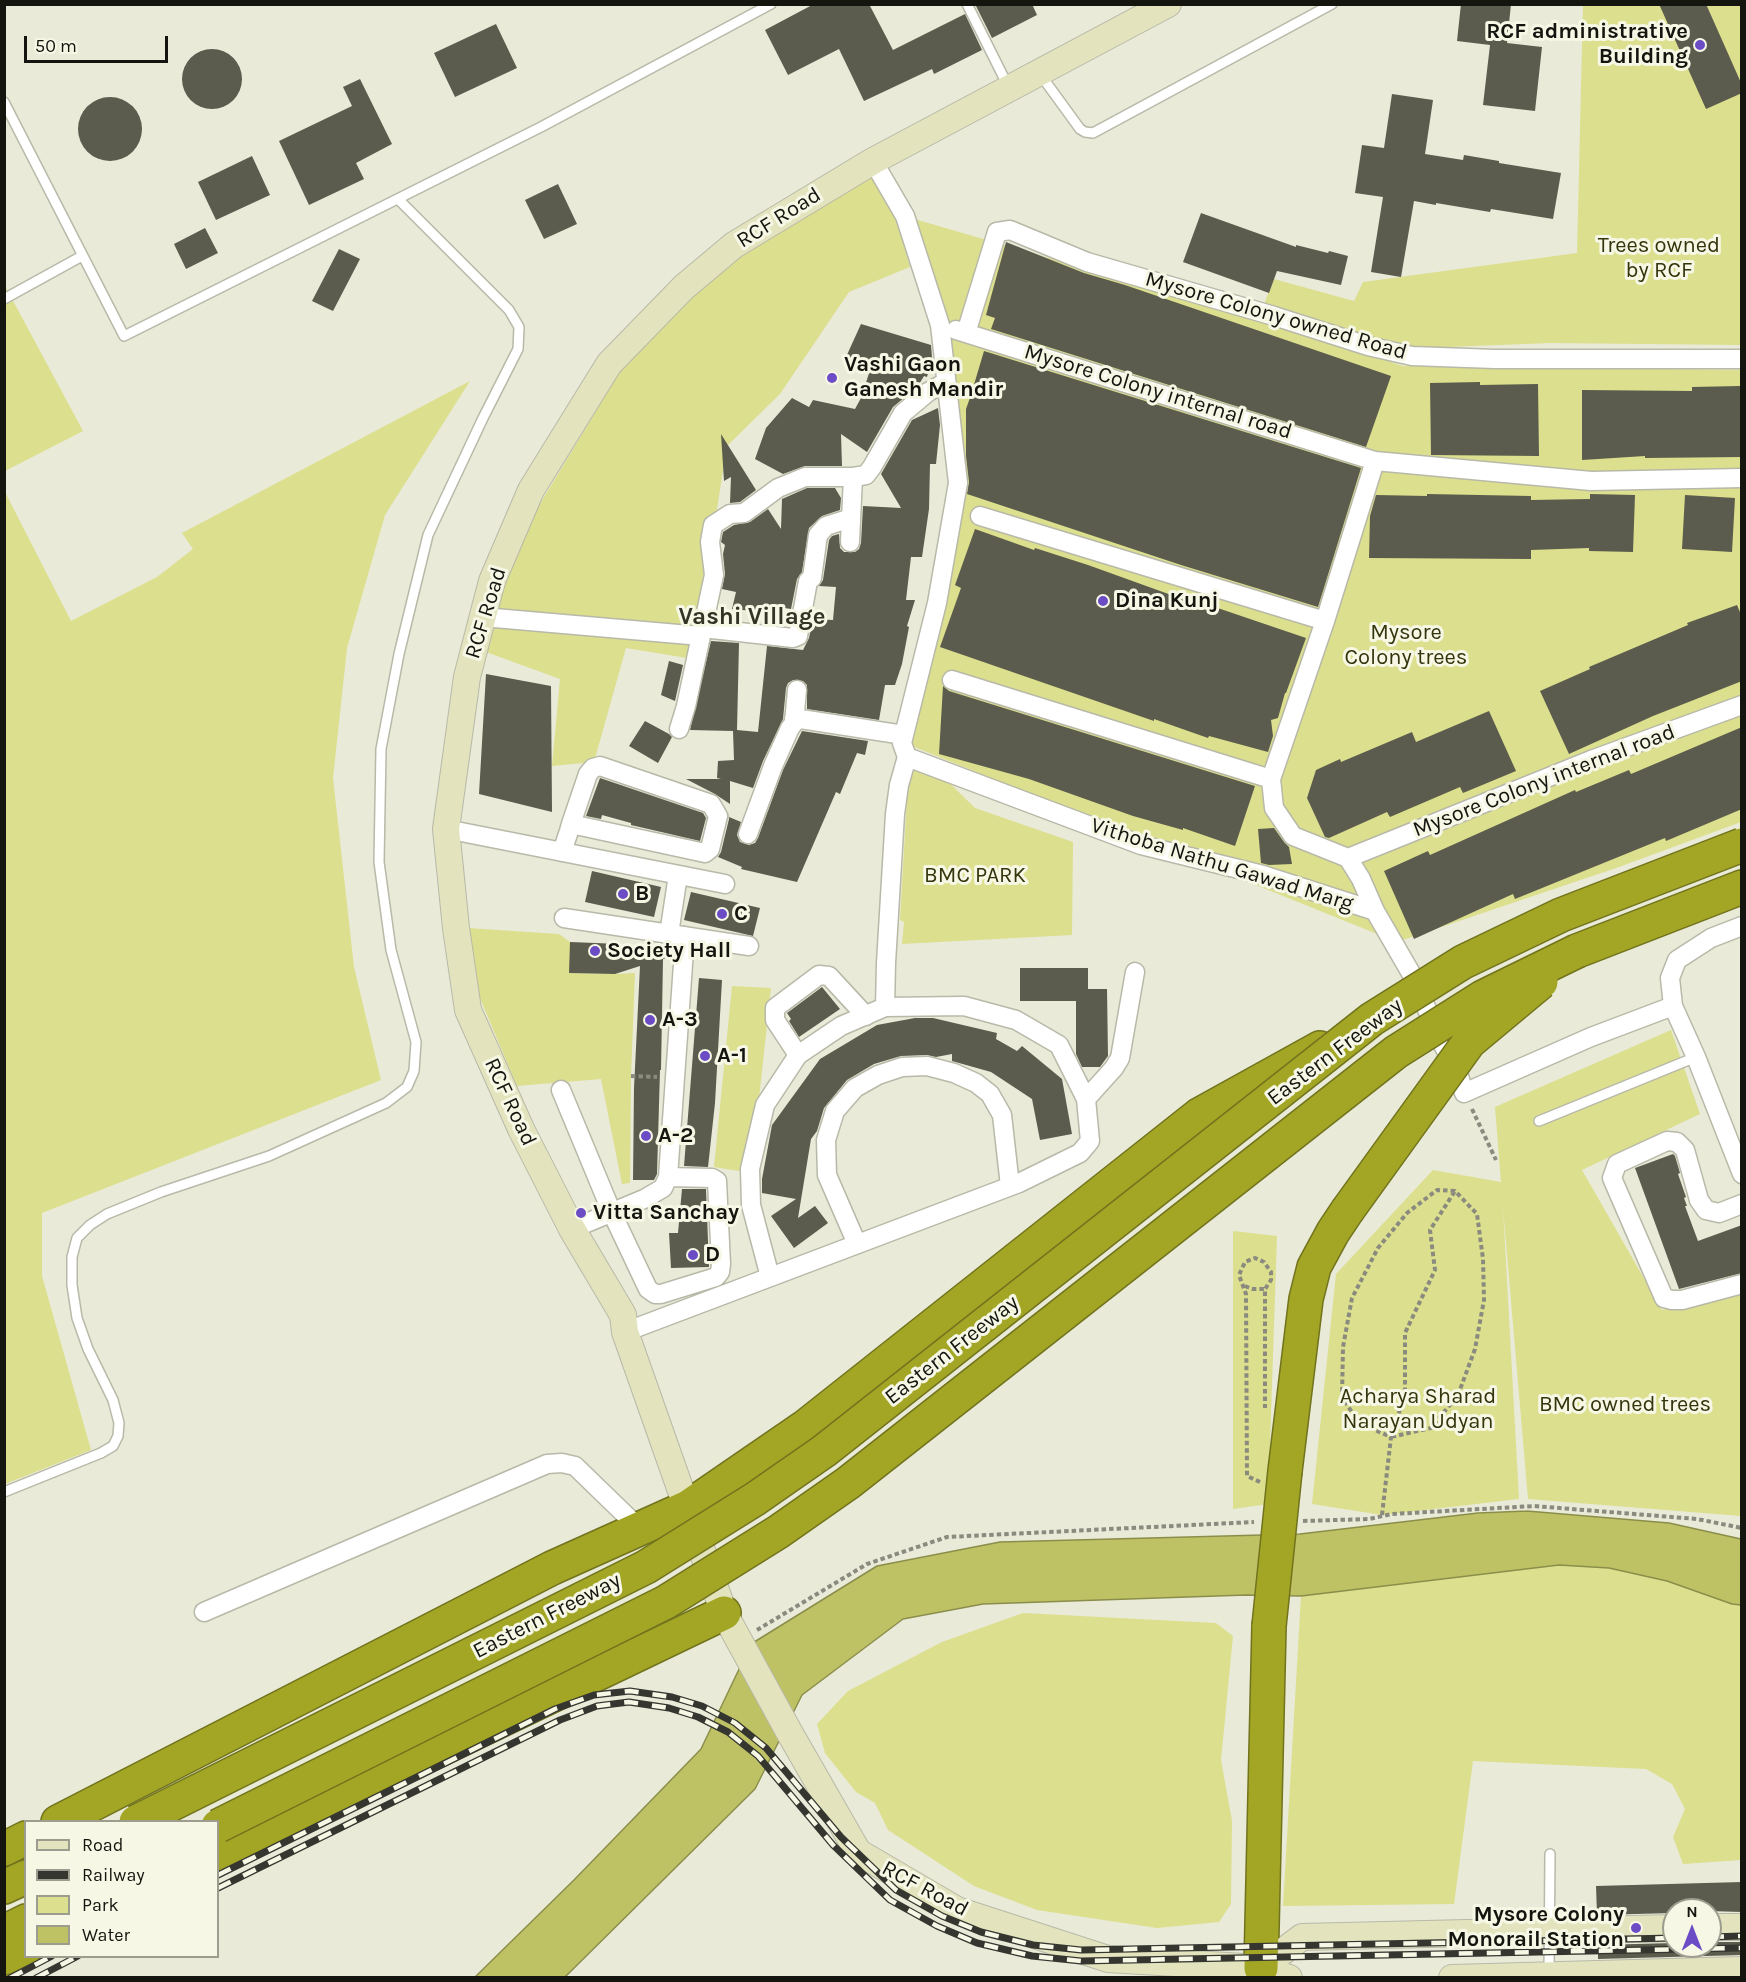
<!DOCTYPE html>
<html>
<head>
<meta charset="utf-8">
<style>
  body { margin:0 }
  #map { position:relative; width:1746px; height:1982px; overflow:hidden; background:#e9ead8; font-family:Karla,sans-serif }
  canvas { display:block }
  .frame { position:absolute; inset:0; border:6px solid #14150f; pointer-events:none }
  .legend { position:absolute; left:24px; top:1820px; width:195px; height:138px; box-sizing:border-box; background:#f6f7e5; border:2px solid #9c9d8f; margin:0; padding:8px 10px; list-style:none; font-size:18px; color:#14150f }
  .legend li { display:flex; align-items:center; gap:12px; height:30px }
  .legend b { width:30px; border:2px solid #9c9d8f }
  .north { position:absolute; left:1662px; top:1898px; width:60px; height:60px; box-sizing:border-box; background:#f6f7e5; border:2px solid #9c9d8f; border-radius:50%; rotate:0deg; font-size:16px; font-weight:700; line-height:24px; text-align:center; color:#14150f }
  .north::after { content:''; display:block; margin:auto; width:21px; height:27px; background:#6b4cc5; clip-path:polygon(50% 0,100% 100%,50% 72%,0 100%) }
  .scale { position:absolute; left:24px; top:36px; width:144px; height:27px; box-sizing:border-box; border:3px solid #14150f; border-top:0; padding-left:8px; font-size:18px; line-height:21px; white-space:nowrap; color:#14150f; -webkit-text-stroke:4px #f6f7e5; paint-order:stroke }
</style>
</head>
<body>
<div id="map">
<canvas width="1746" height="1982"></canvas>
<div class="frame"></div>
<ul class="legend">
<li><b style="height:8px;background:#e3e4be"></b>Road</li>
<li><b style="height:8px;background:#35362f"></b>Railway</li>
<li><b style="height:16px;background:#dcdf8d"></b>Park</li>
<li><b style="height:16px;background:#bec264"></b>Water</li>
</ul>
<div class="north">N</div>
<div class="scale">50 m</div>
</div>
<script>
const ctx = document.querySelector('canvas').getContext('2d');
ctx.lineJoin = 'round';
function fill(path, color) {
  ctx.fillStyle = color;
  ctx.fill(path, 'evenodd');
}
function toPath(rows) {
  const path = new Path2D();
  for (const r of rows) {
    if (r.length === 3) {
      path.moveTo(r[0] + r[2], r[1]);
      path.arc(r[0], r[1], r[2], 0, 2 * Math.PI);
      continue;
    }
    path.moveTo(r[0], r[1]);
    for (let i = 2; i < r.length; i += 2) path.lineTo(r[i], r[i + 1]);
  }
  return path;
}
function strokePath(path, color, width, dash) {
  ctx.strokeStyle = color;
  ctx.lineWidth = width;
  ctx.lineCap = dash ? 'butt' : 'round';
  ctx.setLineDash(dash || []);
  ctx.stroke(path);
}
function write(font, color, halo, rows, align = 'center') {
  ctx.font = font + ' Karla,sans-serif';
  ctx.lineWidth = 6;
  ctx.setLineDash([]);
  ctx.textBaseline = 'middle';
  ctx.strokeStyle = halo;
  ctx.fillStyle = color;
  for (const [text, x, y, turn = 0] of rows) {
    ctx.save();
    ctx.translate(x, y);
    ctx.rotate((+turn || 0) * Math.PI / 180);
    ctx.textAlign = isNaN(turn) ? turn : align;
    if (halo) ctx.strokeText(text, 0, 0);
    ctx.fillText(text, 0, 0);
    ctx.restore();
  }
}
fill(toPath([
  [1583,5,1659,5,1741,93,1741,345,1550,343,1398,349,1264,304,1274,279,1354,301,1363,282,1577,253],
  [1706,5,1741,5,1741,85],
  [870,173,897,221,910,267,849,292,780,394,727,446,693,659,626,648,594,762,552,766,560,679,486,652,498,594,535,512,622,368,727,264],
  [911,218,1272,323,1403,366,1741,370,1741,822,1619,867,1397,942,912,746,975,808,1073,842,1072,935,902,944,904,922,900,920,910,745,914,734,958,483],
  [4,284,83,431,5,471,4,471],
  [470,381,385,515,347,648,333,778,354,967,381,1080,42,1213,42,1276,91,1450,5,1484,5,492,71,621,157,577,193,549,182,533],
  [468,928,559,934,570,942,570,973,615,974,635,973,631,1076,630,1183,622,1184,601,1079,517,1086,479,996],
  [732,986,771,988,751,1173,714,1167],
  [1671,1030,1700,1114,1582,1170,1662,1310,1741,1290,1741,1516,1528,1499,1503,1208,1519,1499,1382,1515,1312,1504,1336,1274,1433,1170,1501,1182,1495,1107],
  [1233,1231,1277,1236,1268,1504,1233,1509],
  [1559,1565,1609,1568,1667,1581,1732,1604,1741,1605,1741,1860,1683,1864,1673,1837,1685,1809,1672,1784,1646,1769,1473,1761,1454,1904,1283,1906,1301,1596],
  [1023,1613,1216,1623,1233,1636,1221,1760,1232,1821,1231,1904,1219,1922,1157,1928,1037,1910,974,1886,888,1830,875,1803,856,1792,825,1753,817,1724,848,1691,942,1642]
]), '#dcdf8d');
const water = toPath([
  [1527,1511,1669,1523,1741,1539,1741,1605,1732,1604,1667,1581,1609,1568,1559,1565,1301,1596,1246,1595,983,1604,903,1619,802,1695,755,1789,565,1977,474,1978,574,1880,701,1749,751,1644,877,1566,1000,1542,1300,1534,1478,1513,1527,1511]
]);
fill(water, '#bec264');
strokePath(water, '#8b8e4a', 1.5);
fill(toPath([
  [814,4,869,4,893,50,965,14,982,50,934,74,932,69,864,101,839,49,788,75,765,30],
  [975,4,1032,4,1037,15,992,38],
  [1461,4,1511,4,1507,43,1542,47,1535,111,1483,105,1490,45,1457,41],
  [1659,4,1706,4,1742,85,1742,93,1706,109],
  [496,24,517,68,455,97,434,53],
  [212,79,30],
  [360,79,392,144,356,163,364,179,309,205,279,141,352,106,343,87],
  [1392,94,1433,100,1425,154,1463,160,1464,155,1499,161,1499,163,1561,173,1553,219,1491,209,1490,212,1436,203,1436,205,1414,201,1401,277,1371,272,1383,197,1355,193,1362,145,1384,148],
  [110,129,32],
  [252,156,270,195,216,220,198,182],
  [558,184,577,224,544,239,525,200],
  [1201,213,1296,247,1296,245,1328,253,1329,251,1348,256,1341,285,1277,271,1269,293,1183,262],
  [205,228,218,253,186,269,174,244],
  [1006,242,1084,273,1125,285,1391,376,1366,447,991,329,995,318,986,315],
  [339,249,360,259,333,311,312,301],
  [861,324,931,345,932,358,927,377,924,376,918,386,893,407,867,452,841,434,842,466,805,466,783,474,755,459,766,428,792,398,809,407,813,400,855,409,861,398,872,364,846,357],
  [984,351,1361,468,1318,607,1181,565,967,494,969,482,966,456,966,409,971,395,981,390,973,388],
  [1480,382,1480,385,1538,384,1539,456,1431,455,1430,383],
  [1740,386,1742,457,1645,458,1645,456,1582,460,1582,390,1692,391,1692,387],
  [938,408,940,425,936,464,930,464,929,509,922,557,911,557,906,600,915,600,907,626,909,627,902,664,895,685,885,685,879,720,807,709,807,685,803,681,793,680,788,683,786,688,783,719,763,761,753,788,730,781,730,804,715,794,686,779,721,779,717,778,718,761,734,760,733,731,690,730,711,641,739,643,737,730,758,732,767,646,803,650,809,638,813,619,833,620,836,587,819,586,823,580,829,540,832,536,839,534,840,548,844,552,855,552,859,549,861,543,863,506,901,508,881,474,912,420],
  [721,434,756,490,740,502,730,503,731,477,724,481],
  [807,488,835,488,841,498,840,510,822,516,809,528,802,572,797,579,791,609,766,605,765,612,732,609,736,592,722,589,725,574,723,554,725,545,721,542,723,532,734,525,750,522,768,509,781,529,782,499],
  [1427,494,1531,496,1531,500,1590,499,1590,494,1635,495,1633,552,1589,551,1589,548,1531,550,1531,559,1369,558,1370,516,1376,495,1427,496],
  [1685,495,1735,498,1732,552,1682,549],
  [975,529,1034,550,1035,548,1088,565,1199,605,1200,602,1306,638,1286,693,1285,693,1278,718,1271,720,1273,736,1268,752,1209,736,1208,738,1154,719,1154,721,940,647,961,588,955,585],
  [1737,605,1742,617,1742,681,1653,716,1569,754,1540,691,1590,669,1589,667,1688,625,1687,623],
  [669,661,683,665,675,701,661,695],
  [486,674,551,686,552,812,479,794],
  [943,686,949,691,1255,786,1235,846,1183,828,1183,830,1133,816,1029,779,939,754],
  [1489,711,1516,771,1463,793,1460,787,1390,817,1387,812,1329,838,1325,837,1307,798,1316,770,1340,759,1341,762,1412,732,1416,742],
  [645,721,669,734,672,737,658,763,629,746],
  [1742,727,1742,809,1666,841,1665,838,1515,899,1513,894,1414,939,1384,871,1428,851,1430,855,1575,790,1576,792,1629,770,1631,774],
  [802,731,868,741,865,755,857,753,840,794,836,792,797,882,741,869,742,867,718,857,721,852,729,819,728,811,729,817,741,822,737,835,740,842,749,845,755,843,758,838,783,770],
  [600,778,703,813,706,818,700,841,631,825,631,823,602,815,601,819,586,816],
  [1274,828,1284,842,1289,847,1292,864,1269,865,1261,863,1258,829],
  [592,871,661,887,654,917,585,902],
  [691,892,760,908,753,936,684,920],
  [570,942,620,944,620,950,673,951,672,956,663,959,661,1070,660,1070,657,1174,654,1180,633,1180,634,1088,640,966,615,974,569,973],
  [1020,968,1088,968,1088,989,1107,989,1108,1056,1100,1067,1082,1067,1076,1054,1076,1001,1020,1001],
  [699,978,722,980,715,1103,708,1167,684,1166],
  [822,987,840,1009,799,1037,789,1021,791,1019,787,1013],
  [915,1018,933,1018,997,1033,996,1039,1017,1051,1022,1046,1062,1079,1072,1134,1040,1140,1032,1099,991,1072,952,1061,952,1054,936,1057,927,1055,901,1056,874,1064,847,1080,824,1108,817,1131,811,1139,798,1218,815,1206,828,1223,794,1248,771,1216,796,1199,762,1193,762,1179,772,1125,820,1059,877,1025],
  [1673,1154,1675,1156,1680,1173,1678,1174,1686,1197,1684,1198,1687,1206,1685,1206,1698,1241,1742,1225,1742,1273,1679,1289,1635,1168],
  [682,1189,706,1189,709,1267,671,1268,669,1233,678,1233],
  [1742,1882,1742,1912,1674,1910,1674,1913,1597,1915,1596,1886],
  [1710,1942,1742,1942,1742,1955,1598,1959,1598,1945,1674,1943,1674,1946,1710,1946]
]), '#5b5c4d');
const lane = toPath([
  [967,4,1009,88],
  [1040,74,1080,129,1085,132,1093,133,1332,4],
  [4,102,124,336,541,127,771,4],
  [4,299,82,256],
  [1539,1121,1696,1057],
  [4,1492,101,1453,113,1446,118,1436,119,1423,113,1400,88,1349,77,1318,72,1285,72,1257,77,1238,90,1225,107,1214,161,1192,269,1156,386,1103,407,1087,414,1071,416,1042,391,950,379,862,381,749,399,654,428,535,483,418,518,349,519,327,509,310,398,199],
  [1549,1974,1550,1854]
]);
const street = toPath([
  [873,161,905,216,940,325,958,483,937,603,902,743,907,757,1141,845,1263,875,1375,911],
  [956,330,1375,461,1591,481,1742,478],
  [966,333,997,232,1010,230,1087,262,1274,316,1368,346,1412,356,1495,359,1742,359],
  [980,516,1325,621,1375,461],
  [850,542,853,477,866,475,872,467,903,413,928,392,946,382],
  [483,617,701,636],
  [1325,621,1271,779,1274,808,1293,836,1348,858,1591,760,1742,705],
  [703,628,793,638,798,636,808,581,812,578,818,535,826,526,851,518],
  [952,680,1271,779],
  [794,718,904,735],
  [679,729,686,706,714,575,710,542,713,525,730,514,744,513,778,488,805,477,853,477],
  [446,829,725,884],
  [748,834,773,766,790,728,794,723,797,690],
  [562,852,569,831,571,824,588,774,593,768,600,766,711,804,718,816,710,849,705,853,571,824],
  [1348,858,1361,879,1375,911,1412,975,1439,1037,1459,1076,1464,1093,1591,1037,1673,1006,1670,978,1677,960,1711,938,1742,926],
  [564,918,749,946],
  [669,934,678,875],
  [1673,1006,1696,1057,1742,1174],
  [885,1007,886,963,895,814,899,785,907,757],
  [798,1055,775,1020,775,1008,819,975,829,976,866,1016],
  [561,1090,612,1213,648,1289,655,1294,661,1294,716,1277,720,1272,721,1264,717,1181,712,1178,668,1177],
  [1086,1099,1114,1068,1120,1058,1135,972],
  [1742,1204,1719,1213,1706,1210,1699,1200,1685,1150,1677,1142,1667,1141,1617,1164,1612,1178,1664,1298,1672,1300,1682,1300,1742,1284],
  [572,1229,644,1199,663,1188,668,1177,685,936],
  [857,1244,827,1175,826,1140,835,1111,855,1088,878,1075,902,1067,927,1066,954,1073,976,1083,990,1094,1002,1115,1010,1186],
  [625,1332,1019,1183,1080,1153,1090,1141,1086,1099,1059,1045,1016,1020,964,1006,885,1007,841,1026,798,1055,765,1105,750,1169,751,1205,770,1277],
  [204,1612,547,1464,562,1463,575,1466,640,1529]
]);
const secondary = toPath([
  [1168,4,873,161,734,245,684,287,609,364,531,490,492,581,467,677,446,829,456,928,468,1010,521,1129,572,1229,623,1315,625,1332,724,1613,788,1730,858,1852,957,1910,1108,1959,1261,1968,1289,1978],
  [1710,1927,1742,1927],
  [1261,1968,1302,1937,1674,1928],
  [1452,1978,1742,1970]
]);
const highway = toPath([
  [1577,951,1742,887],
  [1285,1471,1306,1299,1314,1267,1333,1232,1347,1211],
  [58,1822,552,1568,688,1507,806,1426,1199,1115,1320,1048],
  [4,1849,26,1838],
  [218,1856,724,1613],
  [4,1887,26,1877],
  [4,1932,26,1921],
  [4,1958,26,1948],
  [1261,1968,1269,1626]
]);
strokePath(lane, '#b8b9a8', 12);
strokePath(street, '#b8b9a8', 21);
strokePath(secondary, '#b8b9a8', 28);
strokePath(highway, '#71731d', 36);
strokePath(toPath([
  [631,1076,657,1077],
  [1472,1109,1496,1160],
  [1245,1286,1252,1289,1265,1289],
  [1260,1482,1247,1476,1246,1294,1239,1275,1245,1262,1255,1258,1264,1262,1271,1272,1271,1280,1265,1289,1265,1408],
  [1382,1515,1391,1437,1359,1423,1342,1397,1343,1347,1352,1298,1378,1248,1407,1213,1437,1190,1455,1191,1477,1214,1483,1259,1484,1300,1475,1349,1458,1395,1431,1428,1391,1437,1405,1394,1405,1333,1435,1270,1430,1230,1455,1191],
  [1303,1521,1369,1519,1392,1514,1534,1506,1697,1519,1742,1528],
  [757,1630,867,1564,947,1537,1254,1522]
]), '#8a8b7e', 4, [4.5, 3]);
strokePath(lane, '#fff', 9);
strokePath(street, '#fff', 18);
strokePath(secondary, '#e3e4be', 26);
strokePath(highway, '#a3a525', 33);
const rail = toPath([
  [218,1875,555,1709,594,1695,630,1691,672,1697,702,1706,735,1723,766,1748,841,1837,896,1890,942,1916,981,1932,1033,1945,1081,1950,1674,1938],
  [218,1888,560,1720,597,1706,629,1702,669,1708,698,1717,728,1732,758,1756,833,1845,890,1900,937,1926,977,1943,1032,1956,1081,1961,1742,1948],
  [1710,1937,1742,1936],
  [10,1978,52,1956],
  [36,1978,78,1956]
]);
strokePath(rail, '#35362f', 7);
strokePath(rail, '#f6f7e5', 4.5, [14]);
const highwayBridge = toPath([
  [1347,1211,1469,1042,1541,982],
  [1269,1626,1285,1471],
  [136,1822,646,1567,755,1499,824,1451,1372,1019,1463,962,1561,915,1742,845],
  [218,1826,666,1602,778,1532,848,1483,1396,1052,1483,997,1577,951]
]);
strokePath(highwayBridge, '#71731d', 36, []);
strokePath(highwayBridge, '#a3a525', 33);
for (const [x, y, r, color] of [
  [1700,45,6,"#6b4cc5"],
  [832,378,6,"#6b4cc5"],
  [1103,601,6,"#6b4cc5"],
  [623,894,6,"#6b4cc5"],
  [722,914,6,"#6b4cc5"],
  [595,951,6,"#6b4cc5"],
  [650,1020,6,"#6b4cc5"],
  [705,1056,6,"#6b4cc5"],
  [646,1136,6,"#6b4cc5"],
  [581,1213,6,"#6b4cc5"],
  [693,1255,6,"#6b4cc5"],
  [1636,1928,6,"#6b4cc5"]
]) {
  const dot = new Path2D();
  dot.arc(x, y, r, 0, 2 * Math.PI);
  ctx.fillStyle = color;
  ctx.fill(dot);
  strokePath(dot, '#f6f7e5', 2);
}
write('bold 22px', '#14150f', '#f6f7e5', [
  ["RCF administrative",1688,32,"right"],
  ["Building",1688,57,"right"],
  ["Vashi Gaon",844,365],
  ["Ganesh Mandir",844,390],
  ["Dina Kunj",1115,601],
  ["B",635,894],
  ["C",734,914],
  ["Society Hall",607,951],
  ["A-3",662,1020],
  ["A-1",717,1056],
  ["A-2",658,1136],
  ["Vitta Sanchay",593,1213],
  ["D",705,1255],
  ["Mysore Colony",1624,1915,"right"],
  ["Monorail Station",1624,1940,"right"]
], 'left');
write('22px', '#14150f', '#f6f7e5', [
  ["RCF Road",779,218,-32],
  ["Mysore Colony owned Road",1276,316,16],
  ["Mysore Colony internal road",1158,392,17],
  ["RCF Road",486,613,-73],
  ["Mysore Colony internal road",1544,781,-21],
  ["Vithoba Nathu Gawad Marg",1222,865,17],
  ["Eastern Freeway",1335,1052,-37],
  ["RCF Road",510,1102,65],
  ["Eastern Freeway",952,1350,-38],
  ["Eastern Freeway",547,1616,-27],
  ["RCF Road",925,1889,28]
]);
write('22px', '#34350c', '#f6f7e5', [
  ["Trees owned",1659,246],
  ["by RCF",1659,271],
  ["Mysore",1406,633],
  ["Colony trees",1406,658],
  ["BMC PARK",975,876],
  ["Acharya Sharad",1418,1397],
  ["Narayan Udyan",1418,1422],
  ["BMC owned trees",1625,1405]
]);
write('bold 24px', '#333426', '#f6f7e5', [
  ["Vashi Village",752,617]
]);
</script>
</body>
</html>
